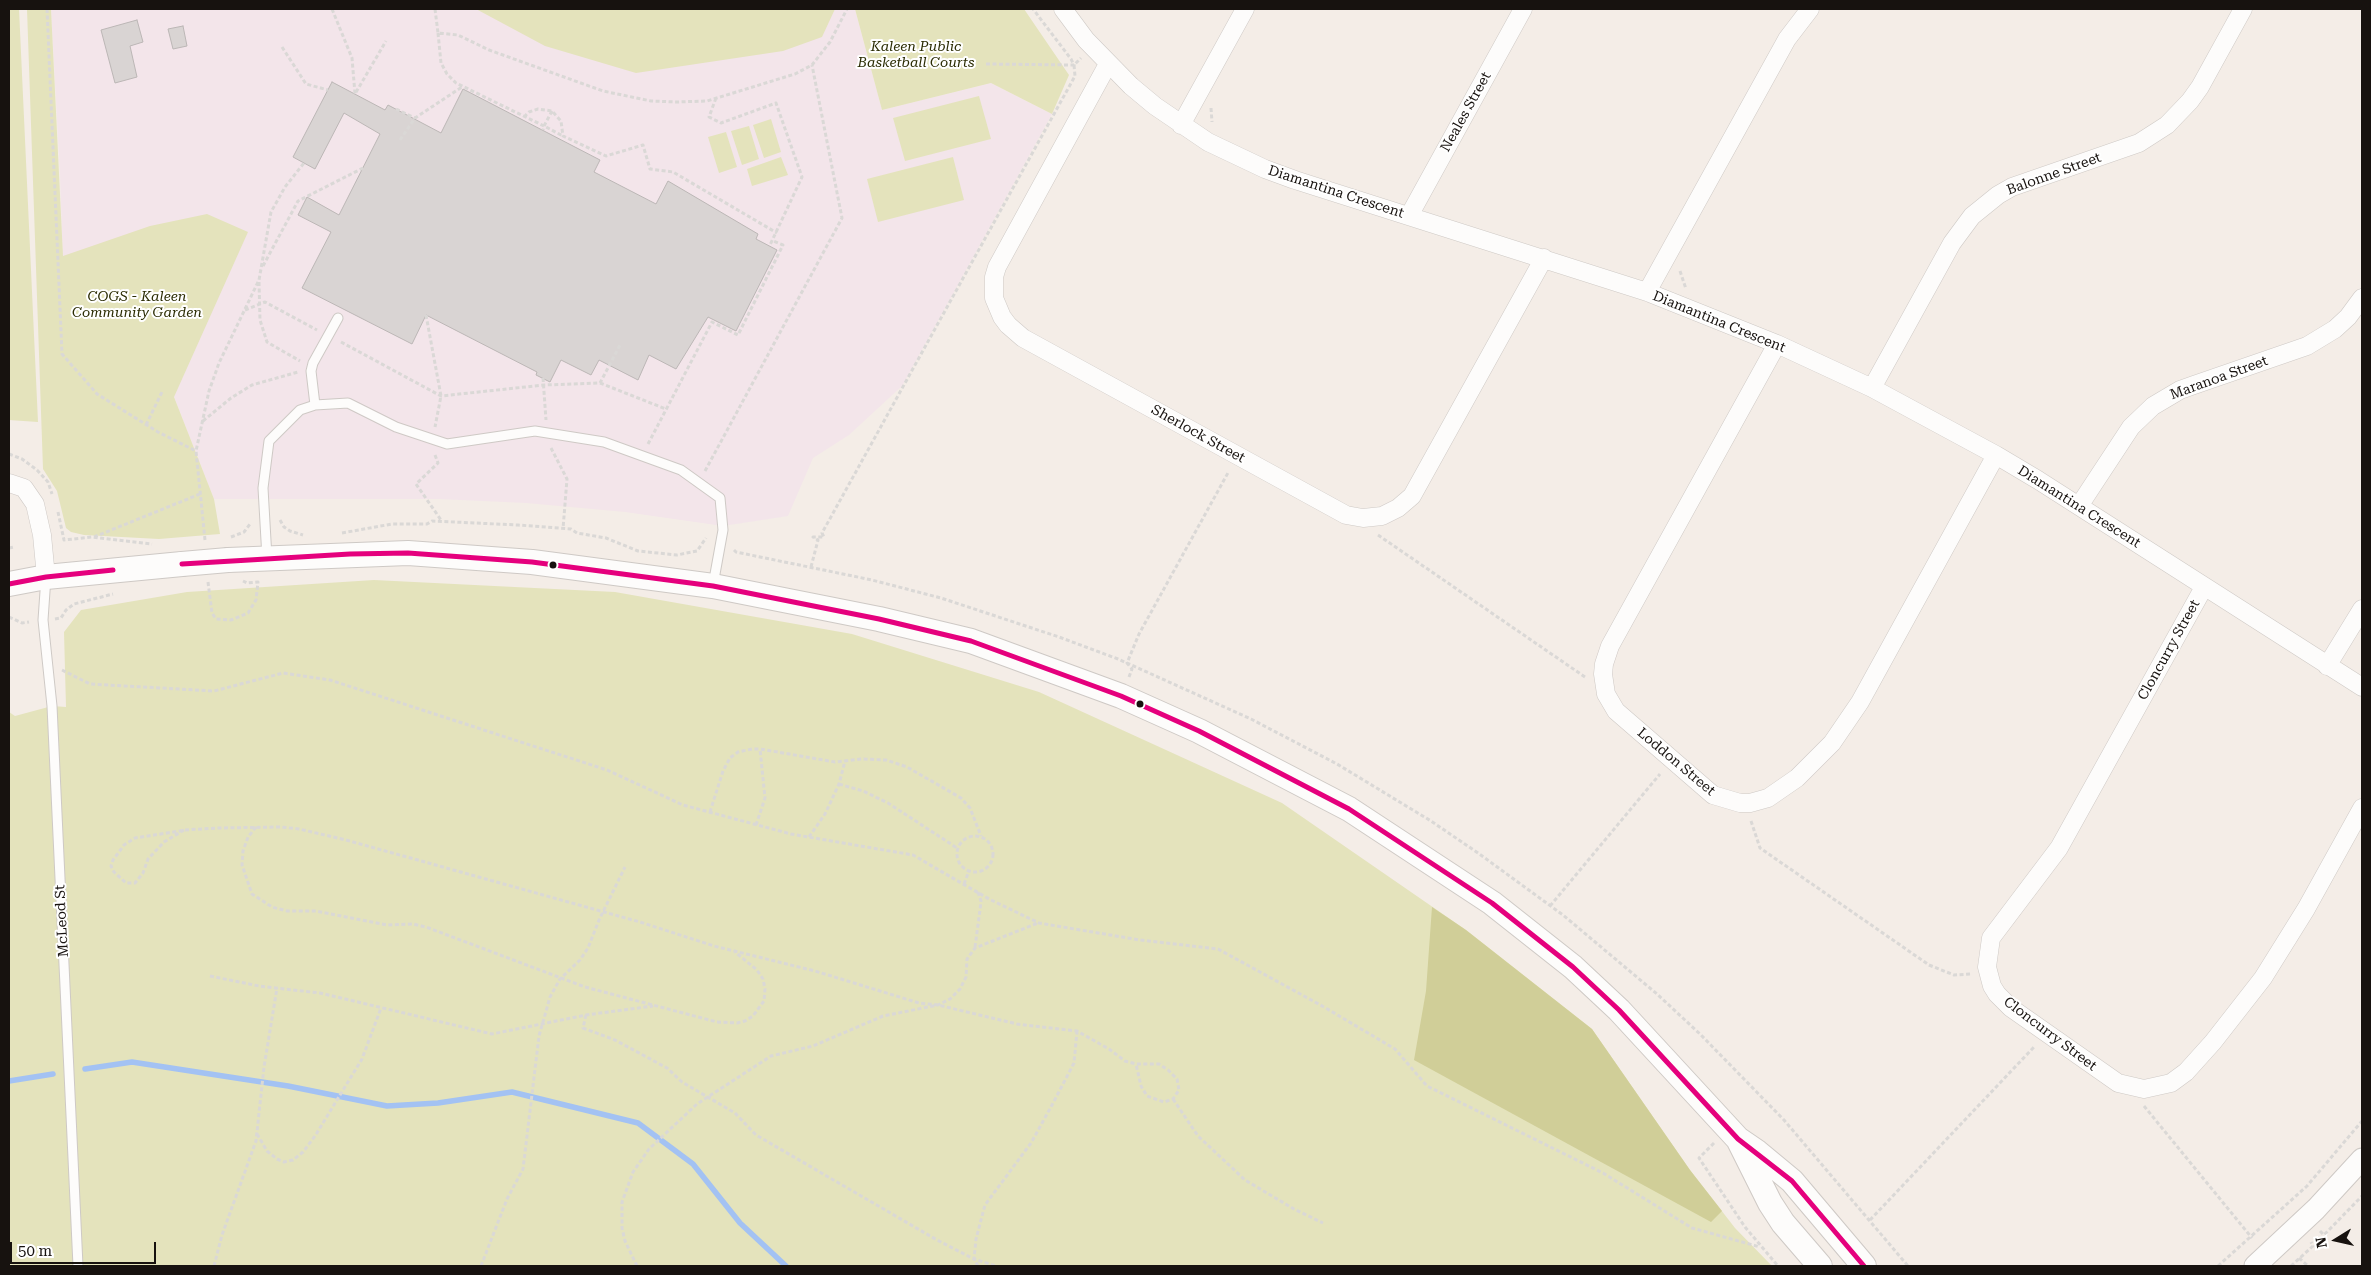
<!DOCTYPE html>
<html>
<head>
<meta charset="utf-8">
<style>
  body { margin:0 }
  #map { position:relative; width:2371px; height:1275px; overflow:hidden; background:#f4ede7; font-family:"Roboto Serif",serif }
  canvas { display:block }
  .frame { position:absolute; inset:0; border:10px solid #17120f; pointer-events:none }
  .north { position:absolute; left:2311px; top:1215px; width:50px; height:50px; -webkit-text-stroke:4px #fff; paint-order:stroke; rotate:260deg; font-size:14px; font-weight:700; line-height:20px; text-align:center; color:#17120f }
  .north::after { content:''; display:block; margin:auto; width:18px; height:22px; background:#17120f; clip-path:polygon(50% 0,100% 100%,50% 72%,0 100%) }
  .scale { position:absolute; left:10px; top:1242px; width:146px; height:22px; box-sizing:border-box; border:2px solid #17120f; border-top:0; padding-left:6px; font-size:15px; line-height:18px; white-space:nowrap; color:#17120f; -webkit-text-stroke:4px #fff; paint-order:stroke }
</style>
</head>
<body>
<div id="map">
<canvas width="2371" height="1275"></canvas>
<div class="frame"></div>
<div class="north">N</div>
<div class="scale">50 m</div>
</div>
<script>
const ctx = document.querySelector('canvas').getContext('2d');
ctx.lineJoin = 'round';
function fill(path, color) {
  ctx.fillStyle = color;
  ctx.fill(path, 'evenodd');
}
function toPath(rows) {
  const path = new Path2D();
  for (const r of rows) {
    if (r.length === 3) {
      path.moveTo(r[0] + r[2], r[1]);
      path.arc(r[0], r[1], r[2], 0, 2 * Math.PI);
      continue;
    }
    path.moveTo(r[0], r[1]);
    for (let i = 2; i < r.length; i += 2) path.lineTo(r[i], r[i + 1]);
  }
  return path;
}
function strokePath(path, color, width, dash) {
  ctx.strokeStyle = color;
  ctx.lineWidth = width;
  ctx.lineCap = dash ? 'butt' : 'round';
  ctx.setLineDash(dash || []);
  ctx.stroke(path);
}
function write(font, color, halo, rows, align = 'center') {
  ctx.font = font + ' "Roboto Serif",serif';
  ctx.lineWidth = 4;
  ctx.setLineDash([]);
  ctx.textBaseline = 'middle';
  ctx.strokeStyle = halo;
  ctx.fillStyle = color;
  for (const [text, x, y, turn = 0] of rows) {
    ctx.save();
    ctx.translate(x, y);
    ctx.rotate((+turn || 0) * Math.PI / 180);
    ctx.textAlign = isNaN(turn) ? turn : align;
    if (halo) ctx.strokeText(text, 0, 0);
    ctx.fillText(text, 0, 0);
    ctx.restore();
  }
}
fill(toPath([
  [51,9,855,9,882,110,991,83,1052,114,902,386,849,435,813,458,788,516,723,526,625,512,526,503,439,499,214,499,174,397,66,352,60,174]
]), '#f3e5ea');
fill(toPath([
  [9,9,19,9,38,422,9,420],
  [27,9,51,9,63,256,150,226,207,214,248,232,174,397,214,499,220,534,159,539,84,535,71,532,66,528,57,491,43,469],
  [476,9,835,9,822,37,783,51,636,73,545,46],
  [855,9,1024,9,1069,75,1052,114,991,83,882,110],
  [979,96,991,139,905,161,893,118],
  [771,119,781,152,764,158,753,125],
  [749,126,759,159,742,165,731,131],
  [726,132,737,167,719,173,708,137],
  [781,157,788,175,752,186,747,169],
  [953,157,964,200,878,222,867,179],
  [374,580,615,592,852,634,1039,692,1282,803,1466,930,1592,1029,1690,1170,1735,1228,1772,1266,9,1266,9,712,15,716,52,706,66,707,64,632,81,610,187,592]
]), '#e4e3bc');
fill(toPath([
  [1432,907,1466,930,1592,1029,1690,1170,1722,1211,1711,1222,1414,1060,1426,991]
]), '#d0ce98');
strokePath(toPath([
  [85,1069,132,1062,288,1086,387,1106,438,1103,512,1092,638,1123,693,1164,740,1223,786,1266],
  [9,1081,53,1074]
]), '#a3c2f3', 5.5);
const building = toPath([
  [137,20,143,42,130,46,137,77,115,83,101,30,137,20],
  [183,26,187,46,173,49,168,29,183,26],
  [332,82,385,110,388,105,441,133,463,89,600,160,594,172,656,204,668,181,758,234,756,239,777,250,736,331,708,317,676,369,649,355,638,380,599,360,591,375,561,360,550,382,536,375,537,372,426,315,412,344,302,288,331,232,298,215,307,197,339,215,380,134,344,113,315,169,293,157,332,82]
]);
fill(building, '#d9d4d3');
strokePath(building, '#bcb7b6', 1);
const service = toPath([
  [315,405,311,371,313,363,338,318],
  [267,558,263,488,269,441,300,410,315,405,348,403,396,427,447,444,535,431,604,442,681,470,720,498,723,530,713,585],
  [46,577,43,620,52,706,78,1266]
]);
const minor = toPath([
  [1063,9,1086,40,1131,86,1155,106,1208,142,1265,169,1295,180,1647,292,1777,344,1872,388,1996,455,2038,480,2362,687],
  [1108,64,997,267,994,277,994,298,1002,317,1008,325,1023,338,1346,515,1363,518,1382,516,1398,508,1412,496,1544,258],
  [1181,125,1245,9],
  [1409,216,1523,9],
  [1647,292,1787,39,1810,9],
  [1777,344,1610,646,1604,664,1603,674,1606,694,1616,711,1713,795,1740,803,1750,803,1768,798,1797,778,1832,743,1860,702,1996,455],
  [1872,388,1952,243,1972,216,1998,195,2012,187,2139,143,2167,125,2190,101,2200,87,2243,9],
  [9,483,24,488,35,504,42,535,46,577],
  [2079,506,2131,427,2153,406,2180,390,2194,385,2307,346,2335,329,2348,317,2362,298],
  [2204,587,2059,848,1991,938,1987,967,1992,986,1997,994,2011,1008,2118,1083,2144,1089,2171,1083,2186,1072,2213,1042,2263,978,2306,909,2362,808],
  [2327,666,2362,609]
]);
const tertiary = toPath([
  [2255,1266,2316,1209,2362,1159]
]);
const secondary = toPath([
  [228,560,408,553,532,562,713,586,879,619,971,641,1121,696,1199,731,1349,809,1492,903,1573,967,1619,1010,1738,1139,1757,1152,1792,1181,1864,1266],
  [9,584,46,577,182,564],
  [1738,1139,1770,1203,1783,1223,1820,1266]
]);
strokePath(service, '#cec9c5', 11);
strokePath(minor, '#cec9c5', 19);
strokePath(tertiary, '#cec9c5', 23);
strokePath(secondary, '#cec9c5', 26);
strokePath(toPath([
  [47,9,62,354,97,394,158,432,196,451],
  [332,9,352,58,355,94,386,41],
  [435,9,438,33,458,35,489,50,603,91,651,101,676,102,707,101,795,74,812,65,830,42,847,9],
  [438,33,441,63,447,74,456,83,544,126,543,130],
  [282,47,306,84,328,90],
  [986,64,1074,65,1071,59,1033,9],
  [716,98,709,117,721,123,776,103,802,177,770,245],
  [1211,108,1212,122],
  [396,109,415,118],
  [552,111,544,126,563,136],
  [524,117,529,112,538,109,552,111,561,121,563,136,606,156,643,145,650,169,673,172,777,233],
  [400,140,415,118,462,87],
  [263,266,298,201,363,168],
  [1680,271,1686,289],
  [259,282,260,320,267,342,300,361],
  [245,310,265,302,317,330],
  [426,315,441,396,435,427],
  [341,342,441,396,544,385,600,383,620,345],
  [543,378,546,420],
  [600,383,666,409],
  [203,421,231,398,252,385,298,372],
  [146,425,162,392],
  [648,444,712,322,738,335,783,245,773,241],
  [551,448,567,479,563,529],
  [9,454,22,459,37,470,48,482,52,494],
  [435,455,438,463,416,484,441,520],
  [705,471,842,218,812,65],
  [58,512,64,540,92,537,152,544],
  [280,520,284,527,290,531,303,535],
  [342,533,392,524,427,524,432,521,518,525,571,529,577,533,606,538,638,551,677,555,697,551,706,538],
  [1378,535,1585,677],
  [94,537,200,494],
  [231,537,244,532,250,524],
  [205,540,196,451,209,391,219,363,259,280,271,212,285,187,304,163],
  [9,548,14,547],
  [734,550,736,552,872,580,941,598,1059,637,1118,659,1251,719,1337,764,1431,821,1478,853,1563,915,1657,994,1700,1034,1784,1120,1908,1266],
  [811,567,818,540,813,537,824,537,822,533,1075,76,1074,65,1081,58],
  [208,582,212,613,216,619,231,620,248,613,256,600,258,582,247,583,243,581],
  [9,617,22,623,29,622],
  [55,619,61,618,66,610,74,604,113,594],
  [62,670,90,684,214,691,283,673,330,680,607,770,683,805,791,834,913,855,989,899,1039,923,1140,940,1218,949,1324,1007,1395,1049,1427,1086,1603,1173,1692,1228,1760,1247],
  [1129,677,1132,669,1127,663,1139,634,1229,471],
  [839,784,863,791,888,803,957,848],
  [710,812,723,771,730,758,738,752,752,749,760,749,835,762,861,759,886,760,907,767,961,798,970,808,981,836],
  [1751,821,1760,848,1929,965,1954,975,1972,974],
  [756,825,765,798,760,749],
  [256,827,248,837,243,851,242,865,252,894,272,907,287,911,316,911,387,925,413,924,426,927,585,987,717,1022,737,1023,745,1021,753,1016,764,1001,765,989,763,979,757,970,735,952],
  [184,830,164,842,148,859,143,873,135,883,126,883,114,872,111,866,113,860,124,845,135,838,180,831,184,830,219,828,281,827,299,829,346,840,640,922,714,946,815,971,919,1003,938,1005,1017,1024,1077,1031,1109,1049,1125,1061,1136,1064,1159,1064,1168,1070,1177,1079,1179,1090,1173,1099,1164,1102,1147,1096,1141,1086,1136,1064],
  [975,854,18],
  [809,837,825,814,839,784,845,761],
  [964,884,969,871],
  [1550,906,1660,774],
  [975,947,980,910,981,901,978,892],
  [210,976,259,986,320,993,492,1034,586,1015,653,1006],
  [586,1015,583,1028,615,1040,667,1068,682,1082,735,1113,756,1135,937,1240,974,1259,996,1266],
  [1173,1099,1198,1136,1245,1180,1294,1209,1323,1223],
  [2144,1106,2252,1238],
  [257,1134,267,1151,277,1159,284,1162,293,1160,303,1152,315,1136,362,1059,381,1008],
  [1714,1143,1699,1158,1745,1227,1778,1266],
  [1870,1220,2034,1047],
  [2320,1231,2324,1235,2362,1196],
  [2299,1258,2308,1266],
  [214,1266,222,1235,256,1141,264,1067,277,988],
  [481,1266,507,1199,523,1169,539,1036,550,997,560,979,580,960,588,948,599,920,625,867],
  [637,1266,625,1241,622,1228,622,1202,633,1172,649,1149,697,1104,771,1056,813,1046,883,1016,938,1005,950,999,960,989,966,977,967,959,975,948,1038,923],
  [978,1266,974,1259,976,1239,985,1205,1031,1143,1052,1105,1074,1063,1077,1031],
  [2218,1266,2307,1186,2362,1121],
  [2291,1266,2313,1246,2311,1242]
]), '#dad8d6', 3, [4, 2.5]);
strokePath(service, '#fdfcfb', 9);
strokePath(minor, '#fdfcfb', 18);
strokePath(tertiary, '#fdfcfb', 21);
strokePath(secondary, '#fdfcfb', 24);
const secondaryBridge = toPath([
  [182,564,228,560]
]);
strokePath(secondaryBridge, '#cec9c5', 26, []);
strokePath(secondaryBridge, '#fdfcfb', 24);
strokePath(toPath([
  [182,564,350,554,408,553,532,562,713,586,879,619,971,641,1121,696,1199,731,1349,809,1492,903,1573,967,1619,1010,1738,1139,1792,1181,1864,1266],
  [9,584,46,577,113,570]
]), '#e5007d', 5);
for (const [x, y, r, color] of [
  [553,565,4.5,"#17120f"],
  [1140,704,4.5,"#17120f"]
]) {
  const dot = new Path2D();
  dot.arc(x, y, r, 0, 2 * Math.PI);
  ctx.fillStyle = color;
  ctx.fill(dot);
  strokePath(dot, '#fff', 2);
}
write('italic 14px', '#2b2c03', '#fff', [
  ["Kaleen Public",916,47],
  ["Basketball Courts",916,63],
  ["COGS - Kaleen",137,297],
  ["Community Garden",137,313]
]);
write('14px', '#17120f', '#fff', [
  ["Neales Street",1466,112,-61],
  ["Balonne Street",2054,174,-20],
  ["Diamantina Crescent",1336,192,18],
  ["Diamantina Crescent",1719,322,22],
  ["Maranoa Street",2219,378,-20],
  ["Sherlock Street",1198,434,29],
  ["Diamantina Crescent",2079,507,32],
  ["Cloncurry Street",2169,650,-61],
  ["Loddon Street",1676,762,40],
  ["McLeod St",62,921,-93],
  ["Cloncurry Street",2050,1034,37]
]);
</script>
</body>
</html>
